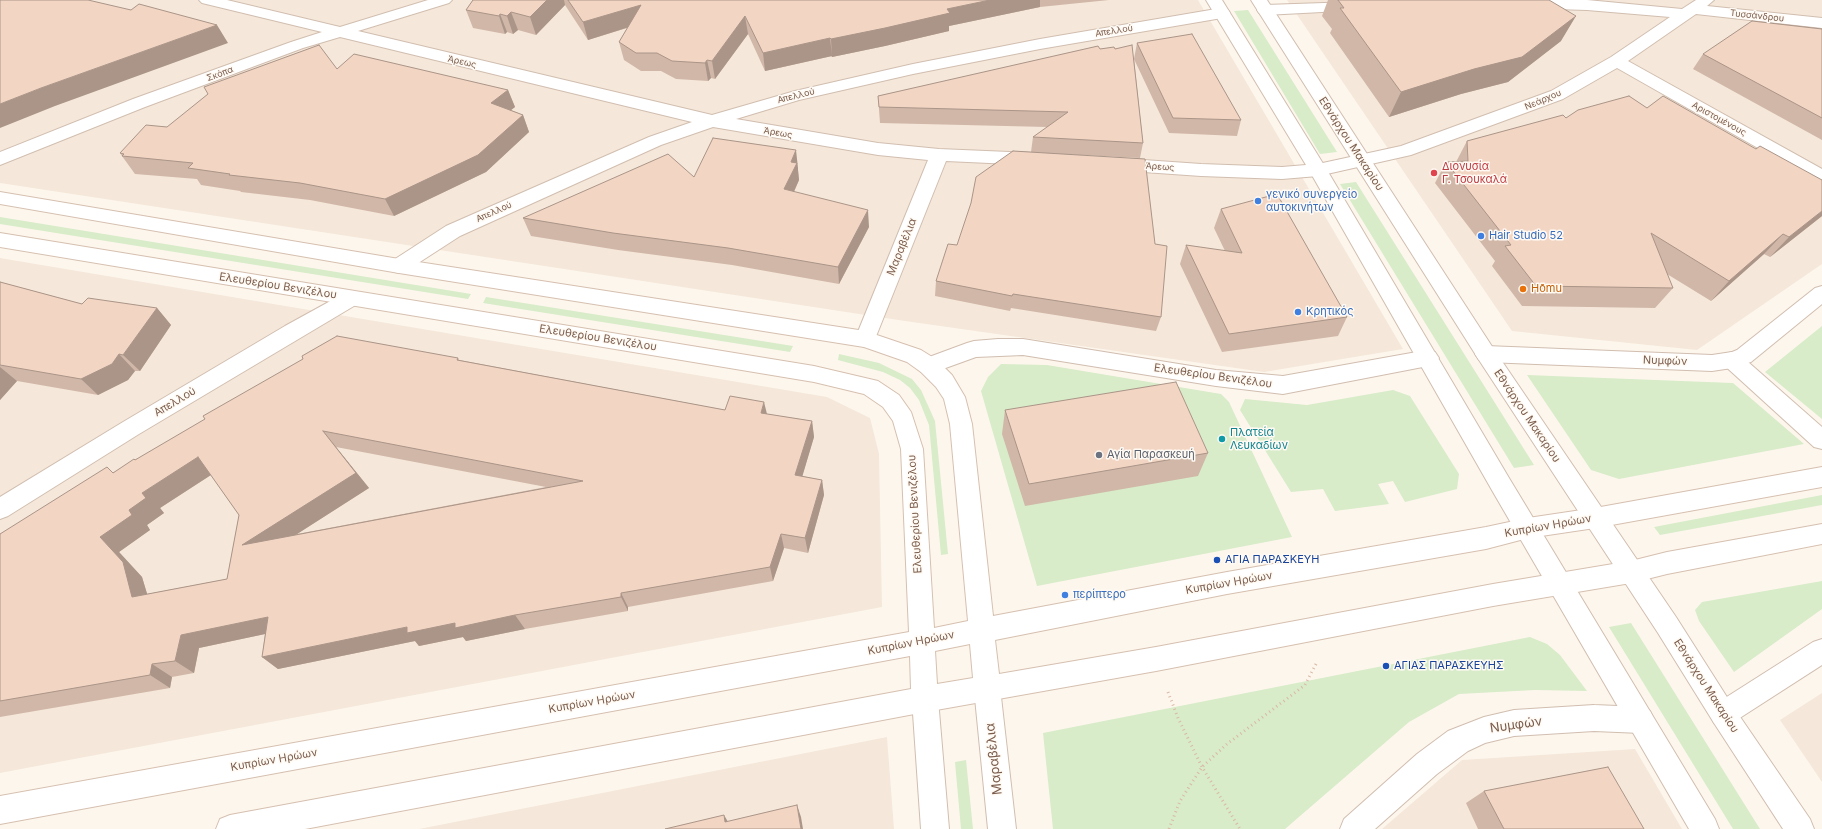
<!DOCTYPE html>
<html>
<head>
<meta charset="utf-8">
<style>
  body { margin:0 }
  canvas { display:block; background:#fdf6ec }
</style>
</head>
<body>
<canvas width="1822" height="829"></canvas>
<script>
const ctx = document.querySelector('canvas').getContext('2d');
ctx.lineJoin = 'round';
function fill(path, color) {
  ctx.fillStyle = color;
  ctx.fill(path, 'evenodd');
}
function toPath(rows) {
  const path = new Path2D();
  for (const r of rows) {
    path.moveTo(r[0], r[1]);
    for (let i = 2; i < r.length; i += 2) path.lineTo(r[i], r[i + 1]);
  }
  return path;
}
function strokePath(path, color, width, dash) {
  ctx.strokeStyle = color;
  ctx.lineWidth = width;
  ctx.lineCap = dash ? 'butt' : 'round';
  ctx.setLineDash(dash || []);
  ctx.stroke(path);
}
function write(font, color, halo, rows, align = 'center') {
  ctx.font = font + ' Inter,sans-serif';
  ctx.lineWidth = 3;
  ctx.setLineDash([]);
  ctx.textBaseline = 'middle';
  ctx.strokeStyle = halo;
  ctx.fillStyle = color;
  for (const [text, x, y, turn = 0] of rows) {
    ctx.save();
    ctx.translate(x, y);
    ctx.rotate((+turn || 0) * Math.PI / 180);
    ctx.textAlign = isNaN(turn) ? turn : align;
    if (halo) ctx.strokeText(text, 0, 0);
    ctx.fillText(text, 0, 0);
    ctx.restore();
  }
}
fill(toPath([
  [0,0,1198,0,1403,349,1264,372,905,321,0,183],
  [1287,0,1822,0,1822,264,1697,350,1512,331],
  [0,258,827,397,870,418,879,454,882,607,0,773],
  [1822,693,1822,782,1780,720],
  [887,737,894,829,419,829],
  [1635,749,1682,829,1382,829,1462,760]
]), '#f5e8da');
fill(toPath([
  [1248,10,1337,152,1320,154,1234,11],
  [1356,182,1534,465,1514,468,1340,184],
  [0,217,471,294,468,299,0,224],
  [486,297,793,346,790,352,483,303],
  [1822,326,1822,419,1765,372],
  [839,354,879,363,912,379,921,390,935,421,948,554,941,555,929,425,919,400,910,388,900,380,883,372,838,360],
  [1001,364,1047,365,1221,394,1229,402,1292,537,1037,586,981,391,988,377],
  [1527,375,1733,383,1804,444,1619,479,1591,470],
  [1393,390,1410,396,1459,474,1457,489,1405,502,1393,481,1378,484,1389,504,1335,511,1323,489,1291,492,1240,410,1245,399,1307,405],
  [1822,495,1822,505,1660,535,1654,527],
  [1822,581,1822,609,1734,672,1699,621,1695,610,1702,602],
  [1631,623,1760,829,1733,829,1609,627],
  [1530,637,1547,644,1560,655,1587,691,1535,690,1459,694,1409,722,1285,829,1053,829,1043,733],
  [966,760,973,829,961,829,955,762]
]), '#d8ecc9');
const pedestrian = toPath([
  [1732,352,1739,354,1822,427,1822,449,1814,447,1725,366,1721,360,1725,354,1732,352]
]);
const minor = toPath([
  [199,0,227,0,340,27,428,0,452,0,449,3,358,31,712,115,795,91,913,64,1040,39,1222,8,1228,10,1230,13,1228,16,1222,18,1040,49,913,74,799,100,736,119,878,143,939,149,1033,153,1039,155,1042,159,1039,163,1033,165,946,161,875,339,872,345,865,347,858,345,855,339,928,160,878,155,713,127,661,145,460,236,406,271,399,273,392,271,389,266,392,261,446,226,649,137,692,122,340,37,303,48,145,107,0,165,0,152,133,99,291,42,322,32,202,3,199,0],
  [1518,0,1587,0,1682,9,1696,0,1714,0,1707,6,1822,18,1822,28,1696,14,1628,61,1822,169,1822,183,1816,181,1617,68,1563,99,1411,155,1318,176,1282,179,1201,176,1115,170,1109,168,1106,164,1109,160,1115,158,1201,164,1282,167,1318,164,1401,146,1551,91,1611,57,1670,17,1587,10,1524,8,1519,6,1516,3,1518,0],
  [1354,2,1360,4,1362,7,1360,10,1265,15,1259,13,1257,10,1259,7,1265,5,1354,2],
  [1822,286,1822,304,1751,362,1732,368,1712,371,1486,362,1479,360,1475,354,1479,348,1486,346,1712,355,1732,352,1737,350,1815,288,1822,286],
  [352,291,359,293,362,298,359,303,139,434,8,516,0,519,0,497,123,422,285,326,345,293,352,291],
  [998,339,1023,339,1216,370,1283,376,1428,350,1435,352,1439,358,1435,364,1428,366,1283,394,1216,386,1023,355,976,357,929,374,921,372,918,366,921,360,967,343,974,341,998,339],
  [1822,639,1822,665,1732,723,1723,727,1714,723,1710,714,1714,705,1813,642,1822,639],
  [987,675,996,679,1000,688,1016,829,988,829,974,688,978,679,987,675],
  [925,686,934,690,938,699,949,829,921,829,912,699,916,690,925,686],
  [1594,705,1641,707,1650,711,1654,720,1650,729,1641,733,1594,731,1514,736,1485,743,1468,751,1437,774,1375,829,1340,829,1344,819,1417,754,1448,731,1484,717,1514,710,1594,705]
]);
const tertiary = toPath([
  [1206,0,1222,0,1327,170,1509,478,1715,819,1719,829,1689,829,1493,492,1309,170,1206,0],
  [1251,0,1267,0,1493,348,1676,617,1732,705,1810,819,1814,829,1783,829,1714,723,1658,633,1479,360,1251,0]
]);
const secondary = toPath([
  [0,192,399,259,865,331,921,350,937,360,952,375,965,397,972,424,993,616,1227,572,1486,527,1528,518,1595,508,1822,467,1822,487,1595,528,1528,538,1486,549,1227,594,995,640,999,674,1156,647,1493,584,1631,561,1667,552,1822,524,1822,544,1667,574,1631,583,1493,606,1156,671,925,712,305,829,216,829,220,819,230,815,911,689,910,656,0,824,0,796,909,632,901,449,893,421,883,407,864,394,814,382,0,247,0,233,814,366,878,381,899,395,911,412,923,449,934,628,968,621,950,424,944,399,936,387,921,372,907,362,864,347,399,273,0,204,0,192],
  [970,644,973,678,937,684,935,651,970,644]
]);
strokePath(pedestrian, '#d1beb0', 2);
strokePath(minor, '#d1beb0', 2);
strokePath(tertiary, '#d1beb0', 2);
strokePath(secondary, '#d6c0b0', 2);
strokePath(toPath([
  [1168,692,1178,718,1202,767,1240,829],
  [1169,829,1180,801,1202,767,1227,744,1305,685,1316,664]
]), '#d9b8a5', 3, [1, 3.5]);
fill(pedestrian, '#fff');
fill(minor, '#fff');
fill(tertiary, '#fff');
fill(secondary, '#fff');
fill(toPath([
  [473,0,1109,0,1040,7,949,26,949,31,885,46,832,57,832,56,765,71,748,34,715,79,711,78,708,81,676,79,661,71,641,71,624,60,619,42,627,28,588,40,565,5,536,35,518,30,513,34,507,32,505,34,473,28,466,10],
  [1328,0,1549,0,1561,41,1508,82,1461,94,1389,117,1330,33,1332,29,1322,16],
  [1822,29,1822,140,1693,69,1703,54],
  [1137,43,1241,120,1237,136,1169,133,1134,59,1143,143,1140,158,1081,155,1161,317,1156,331,1011,308,1010,311,935,296,936,281,957,245,1031,152,1033,137,1047,127,880,123,878,96,1100,49,1115,49,1134,59],
  [337,69,508,90,515,107,511,110,523,115,529,132,486,172,394,216,310,200,241,192,240,191,201,185,197,179,135,174,122,156,120,153,167,127],
  [1647,108,1822,216,1770,257,1764,254,1711,301,1667,274,1673,288,1655,308,1522,306,1492,266,1495,261,1435,183,1446,162,1456,162,1467,141,1566,118],
  [798,168,798,170,799,180,794,192,869,227,839,284,732,265,618,250,531,236,523,218,694,177],
  [1221,209,1347,317,1338,336,1222,352,1180,264,1186,245,1225,251,1214,228],
  [0,282,82,304,157,308,171,325,140,371,135,371,128,380,98,395,17,381,0,400],
  [458,358,459,360,725,410,767,414,812,421,814,437,802,476,822,480,824,495,808,553,784,548,773,581,628,607,628,611,525,629,466,641,463,637,419,646,415,641,278,669,262,657,265,634,199,648,194,673,172,677,170,688,0,717,0,534,114,472,135,460],
  [336,447,546,487,297,534,369,488],
  [211,475,239,515,227,579,147,594,142,577,119,552,150,530,147,525,164,513,160,508],
  [1005,410,1208,453,1198,476,1025,506,1002,434],
  [1484,791,1644,829,1478,829,1466,803]
]), '#d1b7a8');
fill(toPath([
  [547,0,564,0,565,5,536,35,530,17],
  [990,0,1040,0,1040,7,949,26,949,31,885,46,832,57,831,39,947,9],
  [641,5,645,22,588,40,583,22],
  [511,12,518,30,513,34,507,16],
  [500,14,507,32,505,34,499,16],
  [745,16,748,34,715,79,712,61],
  [1576,16,1561,41,1508,82,1461,94,1389,117,1401,92],
  [217,25,228,43,55,106,0,128,0,104,41,88],
  [830,38,832,56,765,71,763,53],
  [707,60,711,78,708,81,705,63],
  [508,90,515,107,498,120,491,103],
  [523,115,529,132,486,172,394,216,385,199],
  [796,150,798,168,798,170,799,180,787,207,784,189,791,162],
  [868,210,869,227,839,284,838,267],
  [1822,211,1822,216,1770,257,1789,237],
  [1783,234,1764,254,1711,301,1729,281],
  [157,308,171,325,140,371,123,355],
  [119,354,135,371,128,380,98,395,81,379],
  [0,367,17,381,0,400],
  [764,402,768,418,761,413],
  [812,421,814,437,798,491,795,475],
  [323,431,369,488,258,559,242,545],
  [198,457,214,473,160,508,164,513,147,525,150,530,119,552,142,577,152,610,132,597,100,537,129,510,142,493],
  [822,480,824,495,808,553,805,538],
  [781,534,784,548,773,581,770,567],
  [621,593,628,607,628,611,621,597],
  [515,615,525,629,466,641,463,637,419,646,415,641,278,669,262,657,407,627],
  [268,617,284,630,199,648,194,673,175,661,181,635],
  [152,664,172,677,170,688,150,675],
  [797,805,801,817,803,829,801,829],
  [724,815,731,827,725,822]
]), '#aa9588');
const building = toPath([
  [0,0,88,0,131,10,139,4,217,25,41,88,0,104,0,0],
  [473,0,547,0,530,17,511,12,507,16,500,14,499,16,466,10,473,0],
  [568,0,990,0,947,9,950,13,885,28,831,39,830,38,763,53,745,16,712,61,707,60,705,63,672,61,657,53,636,53,619,42,641,5,583,22,568,0],
  [1338,0,1549,0,1576,16,1522,57,1474,69,1401,92,1340,8,1344,8,1338,0],
  [1752,21,1822,29,1822,118,1703,54,1752,21],
  [1192,34,1241,120,1173,118,1137,43,1192,34],
  [319,45,337,69,354,54,508,90,491,103,523,115,478,155,385,199,300,183,229,175,230,174,188,168,193,163,122,156,124,154,120,153,146,125,167,127,208,94,204,87,319,45],
  [1132,45,1143,143,1033,137,1068,112,879,107,878,96,1098,46,1100,49,1114,47,1115,49,1132,45],
  [1629,96,1647,108,1663,96,1756,149,1760,146,1822,180,1822,211,1789,237,1783,234,1729,281,1651,233,1673,288,1536,286,1505,246,1511,245,1446,162,1468,161,1467,141,1563,115,1566,118,1578,110,1629,96],
  [713,138,796,150,791,162,797,163,784,189,868,210,838,267,728,248,613,233,523,218,668,154,694,177,713,138],
  [1013,151,1145,159,1155,244,1167,246,1161,317,1013,294,1012,296,936,281,948,244,957,245,971,203,976,177,1013,151],
  [1277,194,1347,317,1229,334,1186,245,1242,253,1221,209,1277,194],
  [0,282,82,304,88,298,157,308,123,355,119,354,112,364,81,379,0,365,0,282],
  [337,336,458,358,457,360,725,410,730,396,764,402,761,413,812,421,795,475,822,480,805,538,781,534,770,567,621,593,621,597,515,615,455,628,455,623,407,633,407,627,262,657,268,617,181,635,175,661,152,664,150,675,0,701,0,534,107,467,113,473,134,459,135,460,205,419,203,416,303,359,302,356,337,336],
  [323,431,583,481,242,545,356,473,323,431],
  [198,457,239,515,227,579,132,597,123,562,100,537,132,515,129,510,146,498,142,493,198,457],
  [1176,382,1208,453,1029,484,1005,410,1176,382],
  [1608,767,1644,829,1504,829,1484,791,1608,767],
  [797,805,801,829,665,829,724,815,725,822,797,805]
]);
fill(building, '#f3d5c3');
strokePath(building, '#aa9588', 1);
for (const [x, y, r, color] of [
  [1434,173,4,"#e0444e"],
  [1258,201,4,"#3f7fe0"],
  [1481,236,4,"#3f7fe0"],
  [1523,289,4,"#e8710a"],
  [1298,312,4,"#3f7fe0"],
  [1222,439,4,"#0f9aa8"],
  [1099,455,4,"#6b7280"],
  [1217,560,4,"#1a4fb4"],
  [1065,595,4,"#3f7fe0"],
  [1386,666,4,"#1a4fb4"]
]) {
  const dot = new Path2D();
  dot.arc(x, y, r, 0, 2 * Math.PI);
  ctx.fillStyle = color;
  ctx.fill(dot);
  strokePath(dot, '#fffaf3', 1.5);
}
write('9px', '#7a5c4d', '#fffaf3', [
  ["Τυσσάνδρου",1757,16,6],
  ["Απελλού",1114,31,-9],
  ["Άρεως",462,62,13],
  ["Σκόπα",220,74,-20],
  ["Απελλού",796,96,-14],
  ["Νεάρχου",1543,100,-23],
  ["Αριστομένους",1719,119,29],
  ["Άρεως",778,133,10],
  ["Άρεως",1160,167,4],
  ["Απελλού",494,212,-24]
]);
write('11px', '#7a5c4d', '#fffaf3', [
  ["Εθνάρχου Μακαρίου",1351,144,57],
  ["Μαραβέλια",902,247,-68],
  ["Ελευθερίου Βενιζέλου",278,286,9],
  ["Ελευθερίου Βενιζέλου",598,338,9],
  ["Νυμφών",1665,361,2],
  ["Ελευθερίου Βενιζέλου",1213,376,8],
  ["Απελλού",175,402,-31],
  ["Εθνάρχου Μακαρίου",1527,416,56],
  ["Ελευθερίου Βενιζέλου",915,514,-93],
  ["Κυπρίων Ηρώων",1548,526,-10],
  ["Κυπρίων Ηρώων",1229,583,-10],
  ["Κυπρίων Ηρώων",911,643,-11],
  ["Εθνάρχου Μακαρίου",1706,686,57],
  ["Κυπρίων Ηρώων",592,702,-10],
  ["Κυπρίων Ηρώων",274,760,-10]
]);
write('11px', '#be3a42', '#fffaf3', [
  ["Διονυσία",1442,167],
  ["Γ. Τσουκαλά",1442,180]
], 'left');
write('11px', '#366cbe', '#fffaf3', [
  ["γενικό συνεργείο",1266,195],
  ["αυτοκινήτων",1266,208],
  ["Hair Studio 52",1489,236],
  ["Κρητικός",1306,312],
  ["περίπτερο",1073,595]
], 'left');
write('11px', '#c56008', '#fffaf3', [
  ["Hōmu",1531,289]
], 'left');
write('11px', '#0d838f', '#fffaf3', [
  ["Πλατεία",1230,433],
  ["Λευκαδίων",1230,446]
], 'left');
write('11px', '#5b616d', '#fffaf3', [
  ["Αγία Παρασκευή",1107,455]
], 'left');
write('11px', '#164399', '#fffaf3', [
  ["ΑΓΙΑ ΠΑΡΑΣΚΕΥΗ",1225,560],
  ["ΑΓΙΑΣ ΠΑΡΑΣΚΕΥΗΣ",1394,666]
], 'left');
write('13px', '#7a5c4d', '#fffaf3', [
  ["Νυμφών",1516,725,-8],
  ["Μαραβέλια",994,759,-96]
]);
</script>
</body>
</html>
